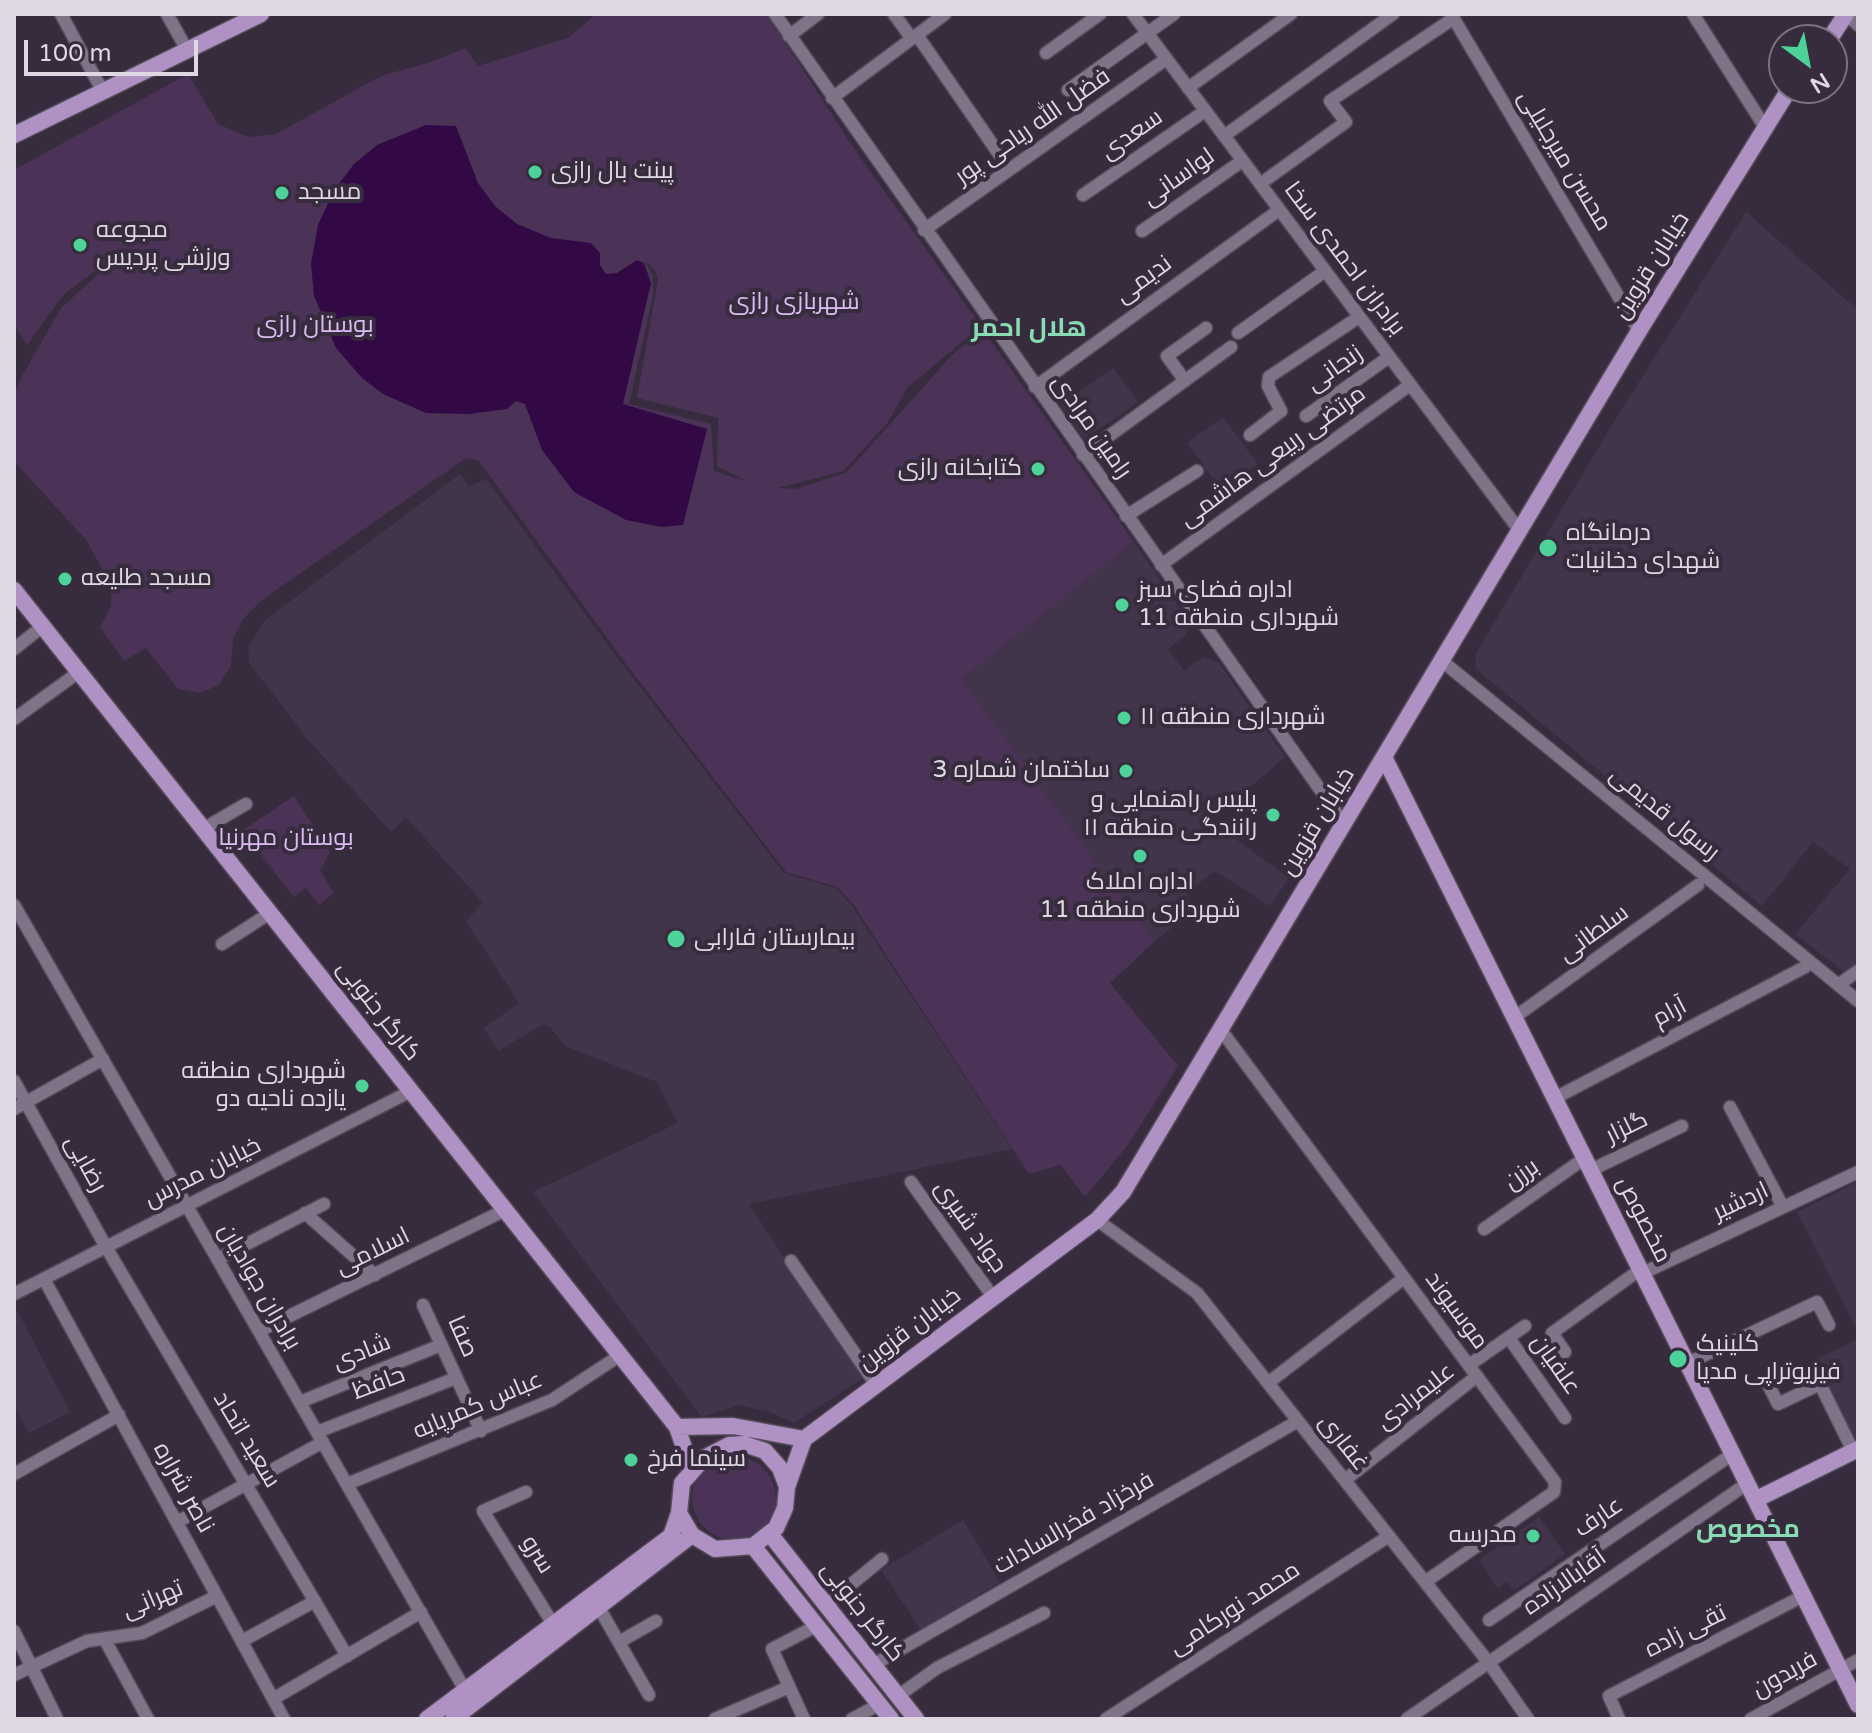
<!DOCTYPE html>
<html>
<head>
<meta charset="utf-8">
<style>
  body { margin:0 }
  #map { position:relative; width:1872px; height:1733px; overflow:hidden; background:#372c3d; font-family:"Varela Round",sans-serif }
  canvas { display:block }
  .frame { position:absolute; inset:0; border:16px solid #dfd8e3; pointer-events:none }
  .north { position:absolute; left:1768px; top:24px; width:80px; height:80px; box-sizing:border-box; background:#372c3d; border:2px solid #7a717f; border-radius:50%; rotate:148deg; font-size:22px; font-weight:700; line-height:32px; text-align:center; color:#dfd8e3 }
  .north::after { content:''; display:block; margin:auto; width:28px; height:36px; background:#4dd39a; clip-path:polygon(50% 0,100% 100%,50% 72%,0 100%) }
  .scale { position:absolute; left:24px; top:40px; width:174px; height:36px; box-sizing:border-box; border:4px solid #dfd8e3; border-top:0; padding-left:10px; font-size:24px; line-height:28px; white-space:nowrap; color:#dfd8e3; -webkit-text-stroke:6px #372c3d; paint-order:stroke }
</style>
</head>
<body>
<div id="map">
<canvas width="1872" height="1733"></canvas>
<div class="frame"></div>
<div class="north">N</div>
<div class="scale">100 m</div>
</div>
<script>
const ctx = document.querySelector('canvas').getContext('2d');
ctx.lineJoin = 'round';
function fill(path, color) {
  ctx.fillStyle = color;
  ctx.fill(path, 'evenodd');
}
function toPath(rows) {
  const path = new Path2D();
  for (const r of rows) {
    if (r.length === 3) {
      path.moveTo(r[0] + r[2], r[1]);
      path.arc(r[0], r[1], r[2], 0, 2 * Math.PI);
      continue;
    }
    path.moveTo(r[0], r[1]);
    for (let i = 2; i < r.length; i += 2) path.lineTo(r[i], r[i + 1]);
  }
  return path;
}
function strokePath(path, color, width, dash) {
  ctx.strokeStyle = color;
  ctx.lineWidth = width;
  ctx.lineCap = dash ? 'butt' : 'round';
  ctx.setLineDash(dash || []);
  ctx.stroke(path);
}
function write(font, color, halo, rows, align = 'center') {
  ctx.font = font + ' "Varela Round",Cairo,sans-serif';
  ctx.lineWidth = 8;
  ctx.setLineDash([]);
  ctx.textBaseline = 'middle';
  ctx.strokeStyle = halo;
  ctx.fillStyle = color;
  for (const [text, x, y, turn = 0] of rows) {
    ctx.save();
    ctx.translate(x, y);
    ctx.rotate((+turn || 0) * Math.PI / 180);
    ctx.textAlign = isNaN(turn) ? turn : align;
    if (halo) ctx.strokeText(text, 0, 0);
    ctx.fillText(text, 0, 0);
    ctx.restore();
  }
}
fill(toPath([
  [1746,212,1858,310,1858,965,1846,973,1795,934,1850,869,1813,842,1762,906,1476,669,1475,655,1607,433],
  [1113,368,1138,402,1085,439,1061,405],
  [1223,417,1258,464,1222,491,1187,443],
  [460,474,469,486,486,479,613,652,784,873,836,888,852,906,1012,1149,749,1204,863,1378,794,1423,770,1412,739,1405,702,1417,533,1192,678,1123,657,1082,565,1046,550,1027,543,1024,498,1051,484,1028,519,1003,466,921,483,903,406,817,391,832,310,742,249,663,248,647,264,621],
  [1134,542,1189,622,1186,635,1168,649,1184,671,1203,657,1219,663,1285,757,1211,821,1289,878,1270,906,1215,871,1186,893,1190,903,1179,911,1182,919,1154,942,962,679],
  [1858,1182,1858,1332,1797,1212],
  [17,1310,70,1412,29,1433,14,1405,14,1312],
  [1858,1339,1858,1438,1853,1441,1814,1360],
  [1539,1517,1565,1554,1514,1591,1507,1582,1498,1588,1479,1560],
  [963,1520,1000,1582,921,1630,881,1570]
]), '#42344b');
fill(toPath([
  [596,14,767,14,857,153,981,326,907,388,888,422,843,471,778,488,796,489,847,472,953,354,983,330,1134,542,962,679,1154,942,1110,983,1178,1066,1128,1145,1085,1197,1061,1165,1029,1174,853,904,837,887,786,872,623,660,479,461,466,458,262,600,243,619,233,639,231,665,219,685,200,693,178,689,146,648,124,661,100,627,111,606,111,586,87,541,14,461,14,395,22,376,61,308,133,243,64,294,27,345,14,324,14,170,188,74,218,124,249,137,276,134,381,76,431,62,465,48,478,66,568,38],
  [645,261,655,270,658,279,637,398,718,418,717,466,748,482,714,471,711,424,629,404,653,295,653,276],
  [294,796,330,852,320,870,334,893,319,905,306,888,294,897,242,831],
  [734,1498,42]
]), '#4a3357');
fill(toPath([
  [426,125,456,126,478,183,495,206,517,224,551,238,591,243,600,253,600,265,606,274,617,273,637,260,644,263,651,283,623,404,707,429,683,525,661,527,626,520,574,492,542,450,525,404,516,401,507,409,469,414,426,413,383,394,362,378,336,348,314,296,311,264,318,225,334,190,354,164,377,145]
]), '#320845');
const minor = toPath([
  [61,14,102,90],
  [167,14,187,50],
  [775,14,1345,825],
  [894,14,912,39],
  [1133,14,1520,531],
  [1451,14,1639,331],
  [1693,14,1766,129],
  [1846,14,1858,25],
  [917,35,999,154],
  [789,36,818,14],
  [1046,53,1100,14],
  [1188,88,1291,14],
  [1068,90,1174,14],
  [832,98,945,14],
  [1224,136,1393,14],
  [1267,179,1346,122,1330,101,1454,18],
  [1083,195,1205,111],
  [924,230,1166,59],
  [1142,231,1242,161],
  [1238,333,1325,271],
  [1185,381,1167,356,1206,328],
  [1035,387,1279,210],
  [1306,416,1389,357],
  [1250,435,1281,411,1268,386,1269,377,1359,317],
  [1083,455,1231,347],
  [1126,516,1197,471],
  [1161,565,1410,385],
  [14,649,43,626],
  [1442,661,1858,1001],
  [14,719,79,672],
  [203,829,246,804],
  [14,905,465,1690],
  [222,944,270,913],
  [1838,985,1858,971],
  [1515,1017,1698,885],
  [1221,1030,1555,1482,1554,1492,1425,1582],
  [14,1081,106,1247,347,1656],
  [1555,1098,1805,967],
  [1730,1107,1783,1207],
  [14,1109,103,1059],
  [1591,1170,1682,1126],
  [911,1182,993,1297],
  [305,1213,375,1275],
  [1097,1220,1197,1293,1489,1663,1528,1719],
  [1484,1229,1585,1158],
  [218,1259,324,1204],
  [791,1261,877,1386],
  [1643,1273,1858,1172],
  [44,1279,284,1719],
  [14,1294,411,1091],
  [423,1305,481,1431],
  [259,1331,505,1210],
  [1509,1338,1565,1418],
  [1565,1352,1552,1333,1641,1269],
  [1688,1363,1817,1302,1829,1325],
  [1469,1365,1525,1326],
  [1767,1382,1778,1404,1820,1384,1853,1451],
  [1268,1383,1404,1278],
  [300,1402,441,1345],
  [317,1432,456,1378],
  [14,1474,119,1415],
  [1345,1480,1477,1376],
  [347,1484,552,1400,619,1356],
  [526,1492,483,1511,553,1624],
  [177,1522,323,1442],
  [826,1605,882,1559],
  [598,1606,649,1695],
  [1489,1620,1734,1453],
  [14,1631,57,1719],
  [105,1640,148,1719],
  [242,1641,315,1601],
  [619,1642,656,1621],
  [873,1665,1298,1421],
  [14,1675,87,1641,142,1633,217,1596],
  [898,1696,937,1668,1044,1613],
  [273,1699,421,1612],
  [715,1719,789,1687],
  [804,1719,772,1649,818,1625],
  [852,1719,880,1704],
  [1106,1719,1389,1536],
  [1407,1719,1748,1483],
  [1619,1719,1609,1696,1805,1595],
  [1751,1719,1858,1660]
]);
const major = toPath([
  [1829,40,1846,14],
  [14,135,261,14],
  [14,590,677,1427,691,1468],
  [1384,757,1858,1705],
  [677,1427,733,1426,804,1439],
  [744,1444,765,1451,780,1468,787,1487,785,1508,776,1528,753,1546,715,1549,692,1535,679,1513,682,1483,704,1458,729,1445,744,1444],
  [787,1487,804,1439,1097,1220,1123,1192,1639,331,1790,88],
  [1757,1499,1858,1449],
  [770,1534,916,1719],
  [753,1546,891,1719],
  [427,1719,671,1536,679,1513],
  [453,1719,692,1535]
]);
strokePath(minor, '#544b59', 15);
strokePath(major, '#544b59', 19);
strokePath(minor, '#7f7487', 12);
strokePath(major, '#af91c3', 16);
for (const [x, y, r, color] of [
  [535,172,8,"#4dd39a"],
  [282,193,8,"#4dd39a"],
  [80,245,8,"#4dd39a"],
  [1038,469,8,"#4dd39a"],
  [1548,548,10,"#4dd39a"],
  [65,579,8,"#4dd39a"],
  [1122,605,8,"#4dd39a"],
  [1124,718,8,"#4dd39a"],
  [1126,771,8,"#4dd39a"],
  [1273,815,8,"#4dd39a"],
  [1140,856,8,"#4dd39a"],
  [676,939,10,"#4dd39a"],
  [362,1086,8,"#4dd39a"],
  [1678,1359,10,"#4dd39a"],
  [631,1460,8,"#4dd39a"],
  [1533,1536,8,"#4dd39a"]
]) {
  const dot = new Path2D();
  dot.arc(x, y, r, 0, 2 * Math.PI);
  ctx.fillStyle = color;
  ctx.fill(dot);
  strokePath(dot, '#372c3d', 3);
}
write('24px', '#dfd8e3', '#372c3d', [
  ["فضل الله ریاحی پور",1033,127,-35],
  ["سعدی",1132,135,-35],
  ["محسن میرجلیلی",1564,161,59],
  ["لواسانی",1179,178,-35],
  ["برادران احمدی سخا",1344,259,53],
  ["خیابان قزوین",1652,266,-58],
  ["ندیمی",1144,280,-36],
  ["زنجانی",1335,369,-35],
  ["رامین مرادی",1091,427,55],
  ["مرتضی ربیعی هاشمی",1273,457,-36],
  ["رسول قدیمی",1664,814,39],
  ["خیابان قزوین",1318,822,-59],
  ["سلطانی",1594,934,-36],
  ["کارگر جنوبی",378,1011,52],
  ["آرام",1670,1013,-28],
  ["گلزار",1627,1128,-26],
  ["رضایی",85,1164,61],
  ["خیابان مدرس",203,1173,-27],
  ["برزن",1522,1175,-35],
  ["اردشیر",1741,1202,-25],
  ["مخصوص",1643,1220,63],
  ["جواد شیری",970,1227,55],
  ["اسلامی",373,1252,-26],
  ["برادران جوادیان",259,1287,60],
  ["موسیوند",1456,1311,54],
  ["خیابان قزوین",910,1330,-37],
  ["صفا",462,1337,66],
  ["شادی",362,1353,-22],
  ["علفیان",1555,1365,55],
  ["حافظ",379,1384,-21],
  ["علیمرادی",1416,1397,-38],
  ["عباس کمرپایه",478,1406,-23],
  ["سعید اتحاد",246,1440,59],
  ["غفاری",1343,1443,52],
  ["ناصر شراره",183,1488,61],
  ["عارف",1599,1518,-34],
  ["فرخزاد فخرالسادات",1074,1524,-30],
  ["سرو",537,1555,58],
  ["آقابالازاده",1565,1583,-35],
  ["تهرانی",153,1600,-23],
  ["محمد نورکامی",1235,1609,-33],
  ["کارگر جنوبی",862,1612,52],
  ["تقی زاده",1686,1632,-27],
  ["فریدون",1785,1675,-29]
]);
write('24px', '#dfd8e3', '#372c3d', [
  ["پینت بال رازی",551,172],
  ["مسجد",298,193],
  ["مجوعه",96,231],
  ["ورزشی پردیس",96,259],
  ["کتابخانه رازی",1022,469,"right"],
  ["درمانگاه",1566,534],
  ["شهدای دخانیات",1566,562],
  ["مسجد طلیعه",81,579],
  ["اداره فضای سبز",1138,591],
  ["شهرداری منطقه 11",1138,619],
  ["شهرداری منطقه ۱۱",1140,718],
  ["ساختمان شماره 3",1110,771,"right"],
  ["پلیس راهنمایی و",1257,801,"right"],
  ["رانندگی منطقه ۱۱",1257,829,"right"],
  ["اداره املاک",1140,883,"center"],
  ["شهرداری منطقه 11",1140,911,"center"],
  ["بیمارستان فارابی",694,939],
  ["شهرداری منطقه",346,1072,"right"],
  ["یازده ناحیه دو",346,1100,"right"],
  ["کلینیک",1696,1345],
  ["فیزیوتراپی مدیا",1696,1373],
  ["سینما فرخ",647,1460],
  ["مدرسه",1517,1536,"right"]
], 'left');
write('24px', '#ddbcf3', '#372c3d', [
  ["شهربازی رازی",794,303],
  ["بوستان رازی",315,326],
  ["بوستان مهرنیا",286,839]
]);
write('bold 26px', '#88dbb2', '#372c3d', [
  ["هلال احمر",1029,329],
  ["مخصوص",1748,1530]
]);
</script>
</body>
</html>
